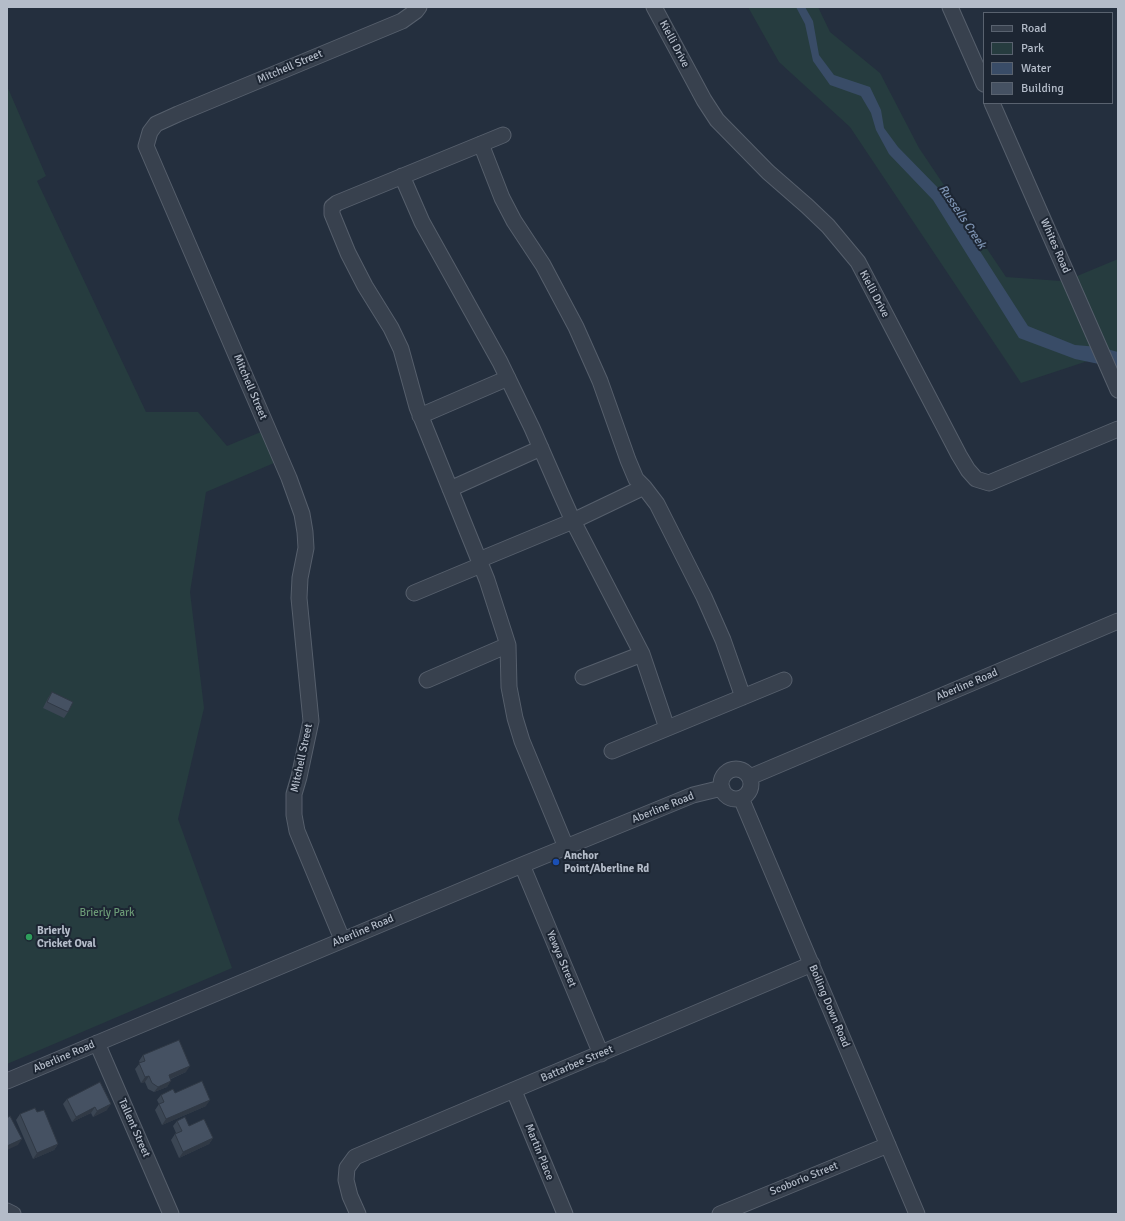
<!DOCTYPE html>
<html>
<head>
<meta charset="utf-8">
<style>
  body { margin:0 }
  #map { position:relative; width:1125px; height:1221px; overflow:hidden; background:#242f3e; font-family:Signika,sans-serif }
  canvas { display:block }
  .frame { position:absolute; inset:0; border:8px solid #b4bcc9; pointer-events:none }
  .legend { position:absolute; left:983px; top:12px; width:130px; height:92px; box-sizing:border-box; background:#1d2633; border:1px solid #59626f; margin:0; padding:5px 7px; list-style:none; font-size:12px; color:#b4bcc9 }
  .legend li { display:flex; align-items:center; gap:8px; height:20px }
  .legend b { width:20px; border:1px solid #59626f }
</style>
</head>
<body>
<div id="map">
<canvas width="1125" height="1221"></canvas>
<div class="frame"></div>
<ul class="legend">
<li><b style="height:5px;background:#38414e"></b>Road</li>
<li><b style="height:11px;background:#263c3f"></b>Park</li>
<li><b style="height:11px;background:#394c67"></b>Water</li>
<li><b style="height:11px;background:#455162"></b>Building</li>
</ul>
</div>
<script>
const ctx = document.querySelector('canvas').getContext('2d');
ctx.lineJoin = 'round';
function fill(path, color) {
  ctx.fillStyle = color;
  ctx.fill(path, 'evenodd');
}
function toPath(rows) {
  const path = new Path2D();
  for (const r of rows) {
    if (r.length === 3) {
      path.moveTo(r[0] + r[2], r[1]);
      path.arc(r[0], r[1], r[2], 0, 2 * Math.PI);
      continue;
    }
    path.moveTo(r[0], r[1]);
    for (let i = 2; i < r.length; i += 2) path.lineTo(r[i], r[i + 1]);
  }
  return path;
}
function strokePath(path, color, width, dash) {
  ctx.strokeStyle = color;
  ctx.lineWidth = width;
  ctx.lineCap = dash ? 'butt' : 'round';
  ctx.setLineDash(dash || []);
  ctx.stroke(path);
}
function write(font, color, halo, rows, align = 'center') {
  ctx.font = font + ' Signika,sans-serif';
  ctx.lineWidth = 4;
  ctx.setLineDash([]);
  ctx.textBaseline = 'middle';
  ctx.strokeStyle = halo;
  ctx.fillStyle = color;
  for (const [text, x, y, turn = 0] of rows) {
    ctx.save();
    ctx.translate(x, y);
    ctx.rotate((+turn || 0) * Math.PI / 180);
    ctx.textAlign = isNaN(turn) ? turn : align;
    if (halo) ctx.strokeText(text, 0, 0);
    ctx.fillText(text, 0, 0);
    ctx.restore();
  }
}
fill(toPath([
  [748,7,818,7,830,32,880,73,919,148,1006,277,1061,281,1070,279,1118,259,1118,367,1112,353,1021,383,850,127,779,62],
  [7,86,46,176,37,181,146,412,198,412,227,446,268,429,281,460,206,492,190,592,204,708,178,819,232,968,7,1064]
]), '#263c3f');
fill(toPath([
  [796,7,805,7,813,21,819,55,834,75,870,87,881,110,884,128,898,147,942,192,1028,326,1075,345,1099,347,1118,352,1118,368,1075,359,1019,338,933,200,889,154,876,130,871,113,861,96,830,85,813,61,805,24]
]), '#394c67');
const minor = toPath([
  [654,7,704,100,717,120,768,172,807,206,828,226,858,262,959,455,968,470,976,479,989,483,1118,429],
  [950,7,984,84],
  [992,103,1118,390],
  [503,135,337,203,332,207,332,214,348,253,365,286,391,328,401,349,417,407,487,580,508,645,509,687,515,718,522,741,566,847],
  [481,144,502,198,514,221,543,265,576,327,600,381,628,460,636,479,644,487,657,504,704,597,723,640,743,697],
  [402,176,422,222,500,362,532,428,560,492,573,521,642,654,667,728],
  [420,416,508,378],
  [450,489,541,448],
  [479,560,573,521,644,487],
  [414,593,481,565],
  [583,677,642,654],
  [427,680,508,645],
  [612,751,784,680],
  [736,784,15],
  [750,777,1118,621],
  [741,798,917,1214],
  [522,865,601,1054],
  [342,939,297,831,294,815,294,794,299,777,311,721,299,598,300,578,306,548,305,532,302,514,289,478,146,146,150,132,156,124,178,114,402,21,416,11,419,7],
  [97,1043,171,1214],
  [7,1081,522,865,693,795,722,788],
  [514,1091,565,1214],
  [7,1211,13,1214],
  [358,1214,350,1196,346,1180,347,1168,355,1157,812,964],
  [720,1214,888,1145]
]);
strokePath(minor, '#565f6c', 17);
strokePath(minor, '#38414e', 15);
fill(toPath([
  [52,692,68,712,64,718,43,708,48,698],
  [143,1055,186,1072,171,1079,167,1087,154,1092,148,1089,145,1082,141,1083,135,1069,140,1063,139,1061],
  [175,1093,206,1106,162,1125,155,1110,159,1104,157,1100,161,1095],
  [67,1099,107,1110,93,1117,91,1113,72,1122,63,1104],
  [37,1112,58,1144,54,1150,33,1159,16,1120,20,1114],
  [177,1121,189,1126,213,1138,209,1144,179,1158,171,1140,175,1134,176,1133,173,1126]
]), '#3b4654');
fill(toPath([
  [190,1066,186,1072,165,1081,169,1075],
  [149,1076,145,1082,141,1083,145,1077],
  [171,1081,167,1087,154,1092,158,1087],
  [210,1100,206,1106,162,1125,166,1119],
  [111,1104,107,1110,93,1117,97,1111],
  [95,1107,91,1113,72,1122,76,1117],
  [213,1138,209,1144,179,1158,183,1152],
  [22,1139,18,1145,7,1150,7,1146],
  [58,1144,54,1150,33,1159,37,1153]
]), '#303945');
const building = toPath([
  [52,692,73,702,68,712,47,702,52,692],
  [179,1040,190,1066,169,1075,171,1081,158,1087,152,1083,149,1076,145,1077,139,1063,145,1061,143,1055,179,1040],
  [202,1081,210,1100,166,1119,159,1104,164,1102,161,1095,173,1089,175,1093,202,1081],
  [100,1082,111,1104,97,1111,95,1107,76,1117,67,1099,100,1082],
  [35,1108,37,1112,44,1110,58,1144,37,1153,20,1114,35,1108],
  [10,1116,22,1139,7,1146,7,1118,10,1116],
  [185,1117,189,1126,204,1119,213,1138,183,1152,175,1134,182,1131,177,1121,185,1117]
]);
fill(building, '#455162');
strokePath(building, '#303945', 1);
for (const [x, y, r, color] of [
  [556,862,4,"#1a4fb4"],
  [29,937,4,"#2e9e5b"]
]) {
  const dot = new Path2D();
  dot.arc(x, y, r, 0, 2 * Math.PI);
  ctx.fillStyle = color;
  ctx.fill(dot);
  strokePath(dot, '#1d2633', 1.5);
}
write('11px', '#b4bcc9', '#1d2633', [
  ["Kielli Drive",674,44,62],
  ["Mitchell Street",290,67,-23],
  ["Whites Road",1055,246,66],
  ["Kielli Drive",874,294,62],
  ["Mitchell Street",250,387,67],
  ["Aberline Road",967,685,-23],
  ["Mitchell Street",302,758,-78],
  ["Aberline Road",663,808,-22],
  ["Aberline Road",363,931,-23],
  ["Yewya Street",561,959,67],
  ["Boiling Down Road",829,1006,67],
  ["Aberline Road",64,1057,-23],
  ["Battarbee Street",577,1064,-23],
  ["Tallent Street",134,1128,66],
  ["Martin Place",539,1152,68],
  ["Scoborio Street",804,1179,-22]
]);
write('bold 11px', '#b4bcc9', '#1d2633', [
  ["Anchor",564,856],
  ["Point/Aberline Rd",564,869],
  ["Brierly",37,931],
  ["Cricket Oval",37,944]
], 'left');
write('11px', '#6b9a76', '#1d2633', [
  ["Brierly Park",107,913]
]);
write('italic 12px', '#7c92b1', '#1d2633', [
  ["Russells Creek",962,217,56]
]);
</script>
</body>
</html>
